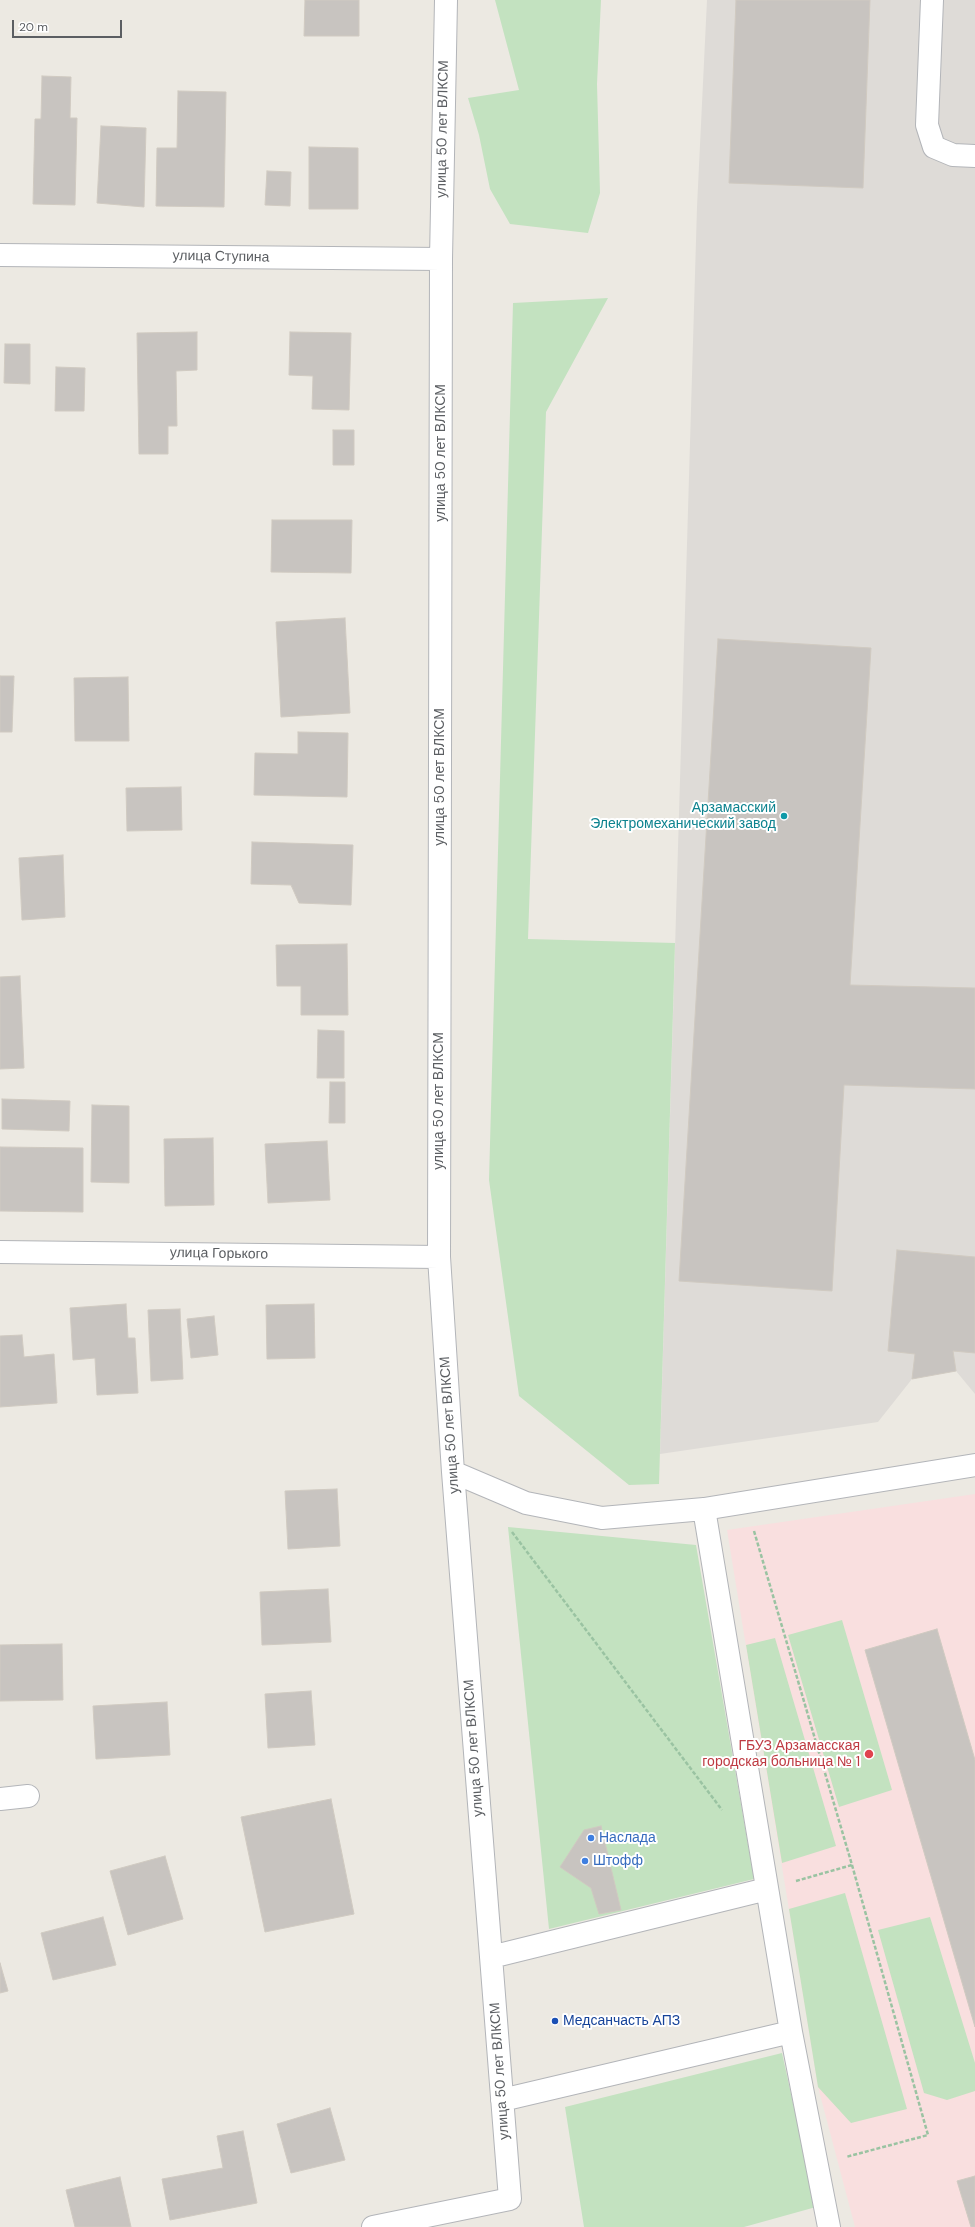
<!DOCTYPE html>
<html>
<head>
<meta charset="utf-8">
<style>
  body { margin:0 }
  #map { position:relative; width:975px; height:2227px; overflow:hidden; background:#ece9e2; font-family:"DM Sans",sans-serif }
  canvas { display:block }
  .scale { position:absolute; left:12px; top:20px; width:110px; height:18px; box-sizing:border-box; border:2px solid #5b5e62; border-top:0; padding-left:5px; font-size:12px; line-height:14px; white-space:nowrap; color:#5b5e62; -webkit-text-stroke:3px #fff; paint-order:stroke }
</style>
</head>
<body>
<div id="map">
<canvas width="975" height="2227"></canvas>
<div class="scale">20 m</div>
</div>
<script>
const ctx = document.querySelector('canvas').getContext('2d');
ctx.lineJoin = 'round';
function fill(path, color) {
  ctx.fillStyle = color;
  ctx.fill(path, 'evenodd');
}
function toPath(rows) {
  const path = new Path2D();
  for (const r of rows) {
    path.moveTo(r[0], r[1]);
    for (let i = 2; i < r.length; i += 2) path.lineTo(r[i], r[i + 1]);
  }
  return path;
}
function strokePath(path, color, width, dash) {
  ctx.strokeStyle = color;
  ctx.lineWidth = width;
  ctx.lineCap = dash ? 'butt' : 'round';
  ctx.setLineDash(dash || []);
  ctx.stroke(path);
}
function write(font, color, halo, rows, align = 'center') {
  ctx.font = font + ' "DM Sans",sans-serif';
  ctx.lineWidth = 4;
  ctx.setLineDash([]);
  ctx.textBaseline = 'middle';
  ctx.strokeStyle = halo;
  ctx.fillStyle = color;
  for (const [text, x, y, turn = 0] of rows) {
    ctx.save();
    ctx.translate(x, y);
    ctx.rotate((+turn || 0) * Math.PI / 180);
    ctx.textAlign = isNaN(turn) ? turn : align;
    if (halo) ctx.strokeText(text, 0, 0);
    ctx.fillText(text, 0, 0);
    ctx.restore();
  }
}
fill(toPath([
  [707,0,975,0,975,1394,956,1371,912,1379,878,1422,660,1454,697,207]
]), '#dedbd7');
fill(toPath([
  [975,1494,975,2227,855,2227,818,2087,727,1530]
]), '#f9dfdf');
fill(toPath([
  [495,0,601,0,597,84,600,193,588,233,510,224,490,189,479,135,468,98,519,90],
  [608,298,546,412,528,939,675,943,659,1484,629,1485,519,1396,489,1180,513,303],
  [508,1527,696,1545,754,1879,549,1929],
  [842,1620,892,1790,839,1807,788,1635],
  [775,1638,836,1846,782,1863,746,1645],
  [845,1893,907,2109,851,2123,818,2087,789,1909],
  [930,1917,975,2063,975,2091,947,2100,924,2093,878,1930],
  [782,2053,816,2207,744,2227,584,2227,565,2107]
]), '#c3e2c0');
const building = toPath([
  [305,0,359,0,359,36,304,36,305,0],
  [736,0,870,0,863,188,729,183,736,0],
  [42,76,71,77,70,118,77,118,75,205,33,204,35,119,41,119,42,76],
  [178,91,226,92,224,207,156,206,157,148,177,148,178,91],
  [101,126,146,128,144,207,97,203,101,126],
  [309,147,358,148,358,209,309,209,309,147],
  [267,171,291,172,290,206,265,205,267,171],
  [197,332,197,370,176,371,177,426,168,426,168,454,139,454,137,333,197,332],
  [290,332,351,333,349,410,312,409,313,376,289,375,290,332],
  [5,344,30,344,30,384,4,383,5,344],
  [56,367,85,368,84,411,55,411,56,367],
  [333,430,354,430,354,465,333,465,333,430],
  [272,520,352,520,351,573,271,572,272,520],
  [345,618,350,713,281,717,276,622,345,618],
  [718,639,871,648,850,985,975,988,975,1089,844,1085,832,1291,679,1281,718,639],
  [0,676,14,676,12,732,0,732,0,676],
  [128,677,129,741,75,741,74,678,128,677],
  [298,732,348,733,347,797,254,795,255,753,298,754,298,732],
  [181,787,182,830,127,831,126,788,181,787],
  [252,842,353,845,351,905,299,903,291,885,251,884,252,842],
  [63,855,65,917,22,920,19,858,63,855],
  [347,944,348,1015,301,1015,301,986,277,986,276,945,347,944],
  [20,976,24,1068,0,1069,0,977,20,976],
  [318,1030,344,1031,344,1078,317,1078,318,1030],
  [330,1082,345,1082,345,1123,329,1123,330,1082],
  [2,1099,70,1101,69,1131,2,1129,2,1099],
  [92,1105,129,1106,129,1183,91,1182,92,1105],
  [213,1138,214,1205,165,1206,164,1139,213,1138],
  [327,1141,330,1200,268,1203,265,1144,327,1141],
  [0,1147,83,1148,83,1212,0,1211,0,1147],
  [897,1250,975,1257,975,1353,953,1351,956,1371,912,1379,915,1354,888,1351,897,1250],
  [126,1304,128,1338,135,1338,138,1393,97,1395,95,1358,73,1360,70,1308,126,1304],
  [314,1304,315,1358,267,1359,266,1305,314,1304],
  [180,1309,183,1379,151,1381,148,1310,180,1309],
  [214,1316,218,1355,191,1358,187,1319,214,1316],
  [22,1335,24,1357,54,1354,57,1403,0,1407,0,1336,22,1335],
  [337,1489,340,1546,288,1549,285,1491,337,1489],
  [328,1589,331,1642,262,1645,260,1592,328,1589],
  [937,1629,975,1760,975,2027,865,1650,937,1629],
  [62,1644,63,1700,0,1701,0,1645,62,1644],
  [311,1691,315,1745,268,1748,265,1694,311,1691],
  [167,1702,170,1755,96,1759,93,1706,167,1702],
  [331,1799,354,1914,265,1932,241,1817,331,1799],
  [601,1826,621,1910,599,1914,591,1888,560,1867,584,1830,601,1826],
  [165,1856,183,1919,128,1935,110,1871,165,1856],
  [103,1917,116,1965,53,1980,41,1933,103,1917],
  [0,1963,8,1991,0,1993,0,1963],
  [330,2108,345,2160,291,2173,277,2124,330,2108],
  [243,2131,257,2203,170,2220,162,2179,223,2168,217,2136,243,2131],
  [975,2176,975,2227,971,2227,957,2181,975,2176],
  [120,2177,131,2227,75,2227,66,2190,120,2177]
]);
fill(building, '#c8c4c0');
strokePath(building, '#d0cac1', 1);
const minor = toPath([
  [932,0,927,125,934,147,953,155,975,156],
  [0,255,441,259],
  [0,1252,439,1257],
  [453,1472,526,1503,602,1518,704,1509,975,1465],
  [0,1799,28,1796],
  [491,1957,767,1889],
  [791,2032,829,2227],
  [502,2100,791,2032,704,1509],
  [373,2227,510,2199,453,1472,439,1257,441,259,446,0]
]);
strokePath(minor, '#b3b5b9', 24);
strokePath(toPath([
  [754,1531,852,1865,928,2135,846,2157],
  [512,1532,722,1810],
  [796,1881,852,1865]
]), '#9ac3a2', 2.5, [4, 2]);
strokePath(minor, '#fff', 22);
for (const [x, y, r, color] of [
  [784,816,4,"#0f9aa8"],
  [869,1754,5,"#e0444e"],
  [591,1838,4,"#3f7fe0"],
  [585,1861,4,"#3f7fe0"],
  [555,2021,4,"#1a4fb4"]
]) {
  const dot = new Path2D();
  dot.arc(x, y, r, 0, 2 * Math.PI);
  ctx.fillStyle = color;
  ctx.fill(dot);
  strokePath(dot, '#fff', 1.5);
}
write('14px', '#5b5e62', '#fff', [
  ["улица 50 лет ВЛКСМ",443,129,-89],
  ["улица Ступина",221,257,1],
  ["улица 50 лет ВЛКСМ",441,453,-90],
  ["улица 50 лет ВЛКСМ",440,777,-90],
  ["улица 50 лет ВЛКСМ",439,1101,-90],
  ["улица Горького",219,1254,1],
  ["улица 50 лет ВЛКСМ",450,1425,-94],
  ["улица 50 лет ВЛКСМ",474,1748,-94],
  ["улица 50 лет ВЛКСМ",500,2071,-94]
]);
write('14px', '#0d838f', '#fff', [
  ["Арзамасский",776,808],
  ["Электромеханический завод",776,824]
], 'right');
write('14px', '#be3a42', '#fff', [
  ["ГБУЗ Арзамасская",860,1746],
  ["городская больница № 1",860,1762]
], 'right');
write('14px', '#366cbe', '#fff', [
  ["Наслада",599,1838],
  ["Штофф",593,1861]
], 'left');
write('14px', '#164399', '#fff', [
  ["Медсанчасть АПЗ",563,2021]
], 'left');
</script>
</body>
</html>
